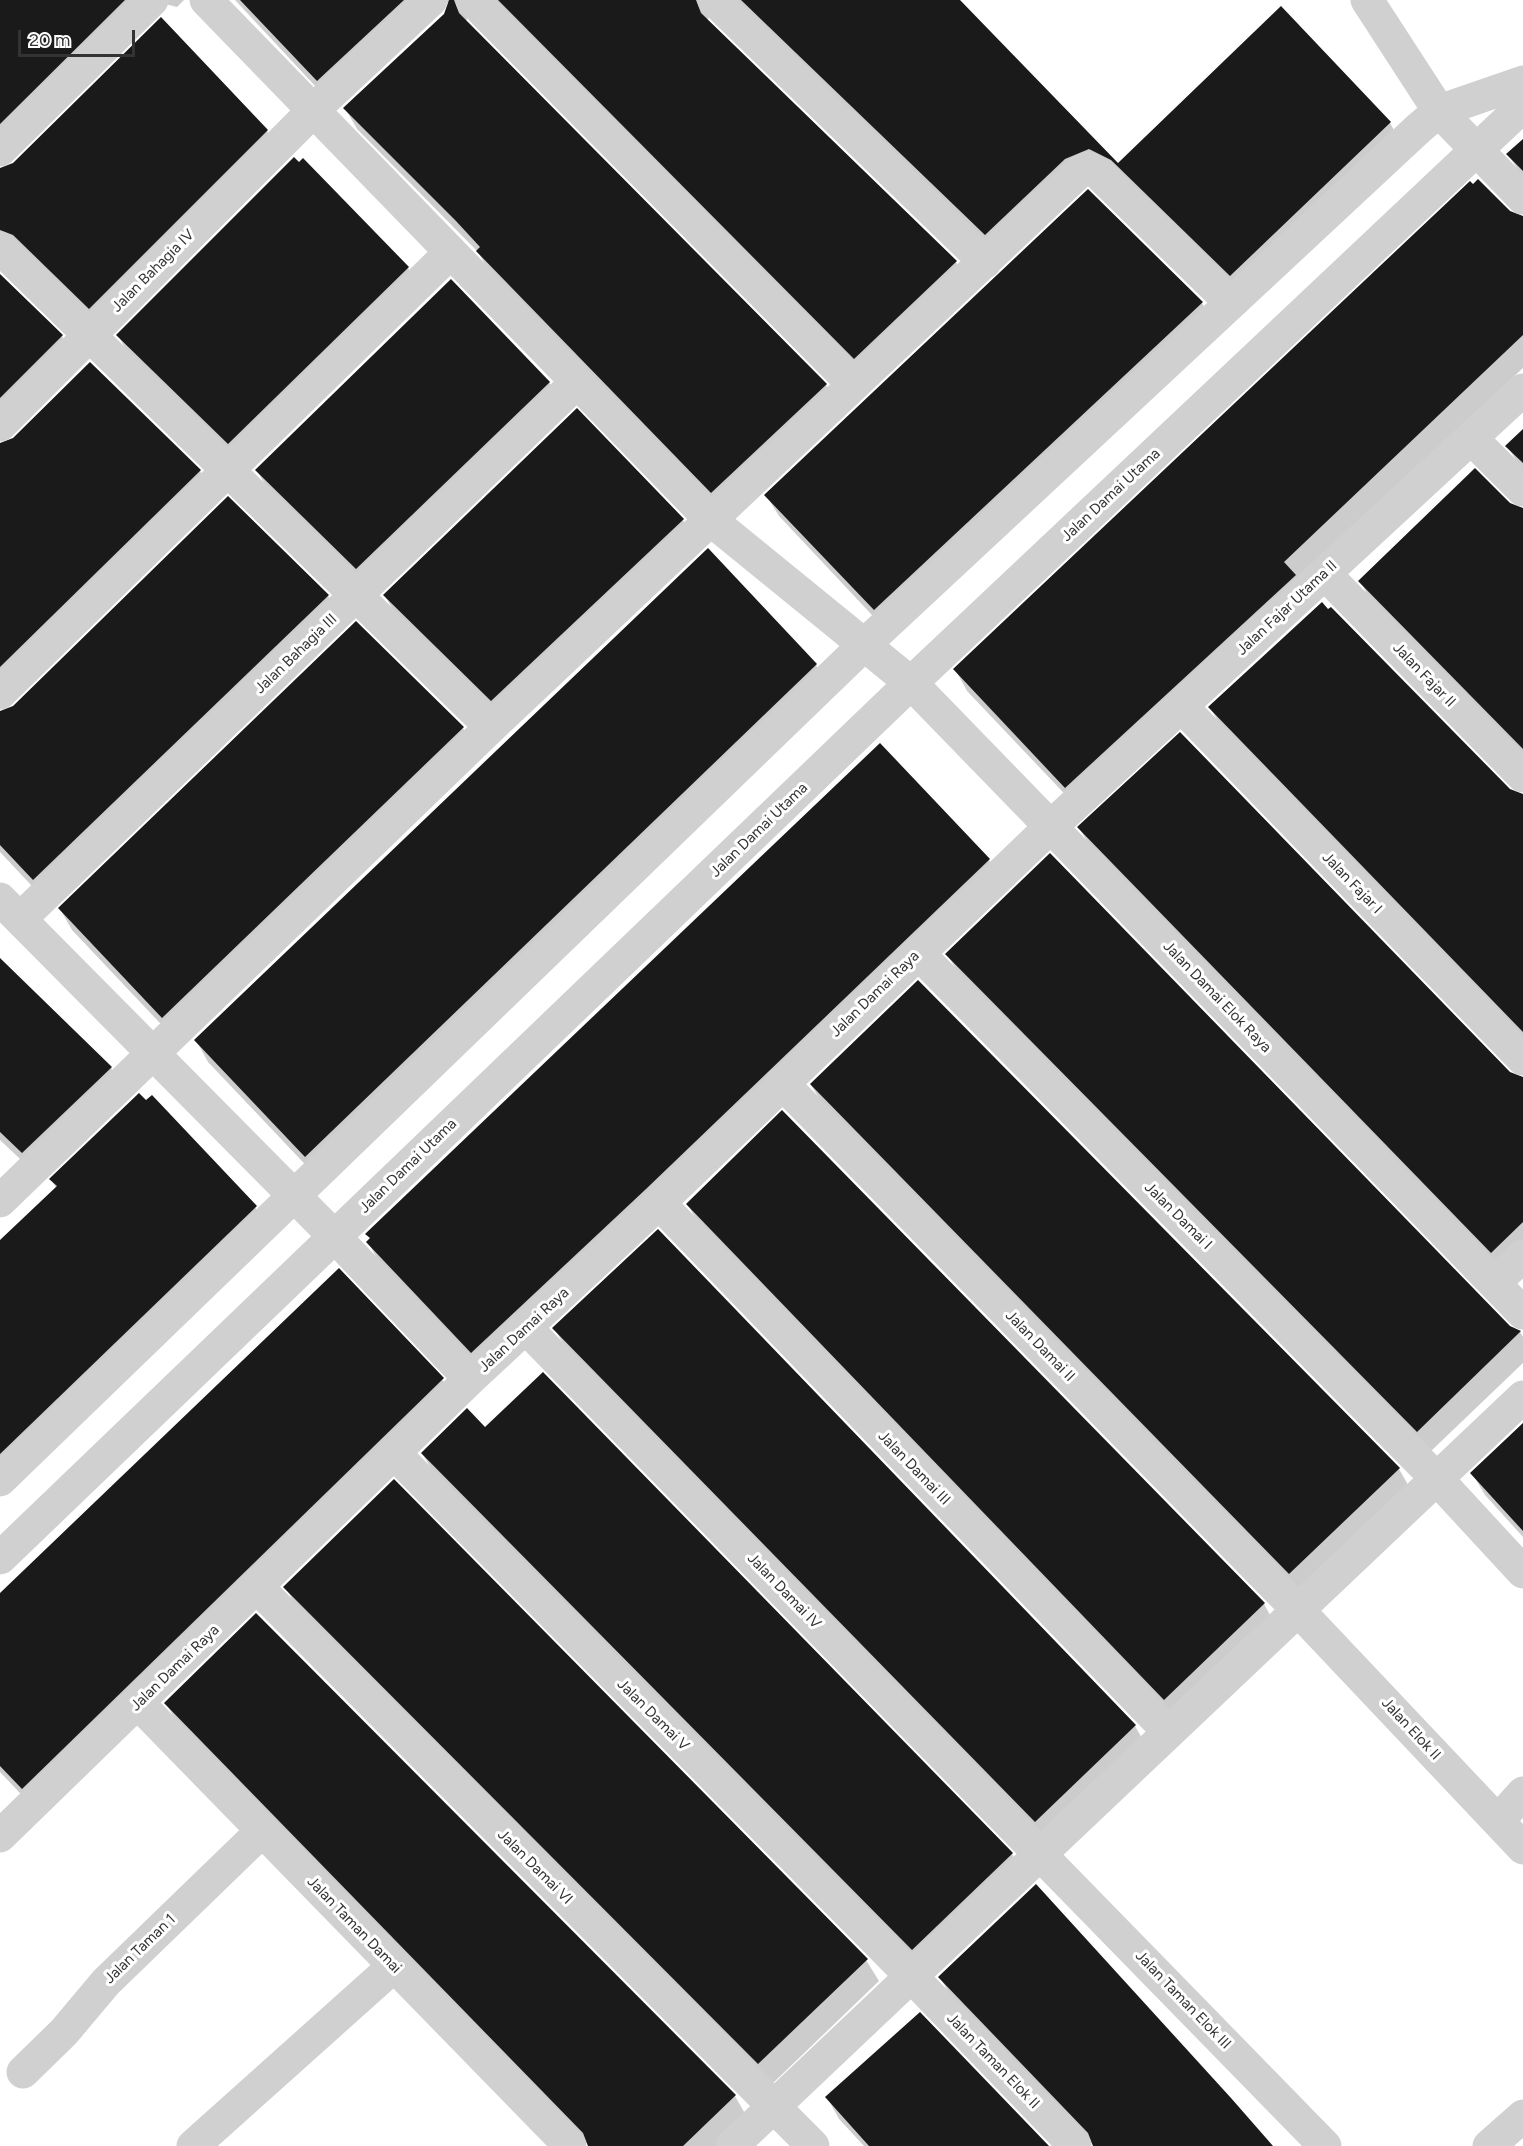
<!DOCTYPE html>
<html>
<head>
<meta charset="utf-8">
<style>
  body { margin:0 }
  #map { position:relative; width:1523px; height:2146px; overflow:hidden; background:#fff; font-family:Figtree,sans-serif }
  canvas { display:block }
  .scale { position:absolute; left:18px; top:30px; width:117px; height:27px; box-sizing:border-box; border:3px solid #333; border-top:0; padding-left:8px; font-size:18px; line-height:21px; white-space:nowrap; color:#333; -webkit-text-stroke:4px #fff; paint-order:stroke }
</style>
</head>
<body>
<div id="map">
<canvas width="1523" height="2146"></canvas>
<div class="scale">20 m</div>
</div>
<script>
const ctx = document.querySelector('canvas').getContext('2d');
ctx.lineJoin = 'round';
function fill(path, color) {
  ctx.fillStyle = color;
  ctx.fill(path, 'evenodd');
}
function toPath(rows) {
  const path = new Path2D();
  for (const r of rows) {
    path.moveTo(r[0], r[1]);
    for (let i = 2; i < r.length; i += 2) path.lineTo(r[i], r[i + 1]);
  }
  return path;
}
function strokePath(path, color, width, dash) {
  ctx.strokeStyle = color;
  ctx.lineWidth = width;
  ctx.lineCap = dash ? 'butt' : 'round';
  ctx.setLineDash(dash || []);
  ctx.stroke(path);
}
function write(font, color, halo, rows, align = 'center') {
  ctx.font = font + ' Figtree,sans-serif';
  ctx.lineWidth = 6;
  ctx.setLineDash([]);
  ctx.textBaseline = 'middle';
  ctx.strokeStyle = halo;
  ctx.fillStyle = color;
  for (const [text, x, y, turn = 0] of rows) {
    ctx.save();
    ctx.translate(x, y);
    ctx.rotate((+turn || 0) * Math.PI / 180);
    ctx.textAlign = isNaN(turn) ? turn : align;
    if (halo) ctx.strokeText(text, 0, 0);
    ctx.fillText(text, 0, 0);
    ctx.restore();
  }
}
fill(toPath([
  [0,0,184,0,177,7,161,3,0,157],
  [235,0,955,0,1118,166,1281,8,1390,123,1402,145,1244,297,1102,170,998,256,712,9,707,22,956,262,968,284,867,379,470,9,466,22,826,385,838,407,724,514,490,273,478,252,357,129,345,108,445,15,450,3,440,3,330,102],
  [267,131,279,152,102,329,0,256,0,170],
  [1523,141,1523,178,1508,154],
  [1478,181,1517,217,1523,218,1523,368,1298,582,1078,808,967,691,955,669],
  [1088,191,1202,303,1215,325,887,631,779,516,766,495],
  [408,268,420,290,241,465,130,357,118,335],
  [0,276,62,336,74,358,0,432],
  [549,382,562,404,369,590,269,492,257,470],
  [1523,431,1523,471,1507,446],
  [0,445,200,471,212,493,0,700],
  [1475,471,1517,509,1523,510,1523,756,1372,603,1360,581],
  [683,520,695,542,504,722,397,617,385,596],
  [708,550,816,665,829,686,318,1178,208,1062,196,1040],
  [328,596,340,617,46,901,0,852,0,713],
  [1210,707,1523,796,1523,1039,1222,729],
  [463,728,475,749,175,1039,72,930,60,909],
  [1079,828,1509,1073,1523,1079,1523,1256,1504,1274,1092,849],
  [989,860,1001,881,484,1373,380,1264,368,1242,371,1240,367,1234],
  [947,954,1509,1327,1520,1332,1523,1337,1523,1363,1430,1452,960,976],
  [0,960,111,1068,123,1089,36,1174,0,1140],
  [811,1085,1399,1469,1411,1490,1302,1595,824,1106],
  [51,1180,255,1207,268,1228,0,1487,0,1243,57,1189],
  [687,1204,1264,1604,1276,1626,1177,1721,700,1225],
  [554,1328,1135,1726,1147,1747,1048,1842,567,1350],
  [442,1379,455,1401,35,1809,0,1772,0,1594],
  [1523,1423,1523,1537,1485,1495,1472,1473],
  [485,1429,1012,1854,1024,1876,925,1971,435,1475,422,1453],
  [285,1587,866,1960,879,1981,771,2085,298,1609],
  [166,1703,735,2096,747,2117,717,2146,589,2146,178,1725],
  [940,1977,1272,2146,1094,2146,952,1999],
  [827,2097,1047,2146,864,2146,839,2119]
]), '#0003');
fill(toPath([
  [0,0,125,0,0,124],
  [240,0,404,0,317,81],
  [449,0,454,0,459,13,827,384,711,493,476,251,480,247,456,221,343,108,444,14],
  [498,0,696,0,701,13,957,261,854,359],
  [741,0,960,0,1118,163,1281,6,1391,122,1230,276,1111,160,1089,149,1065,159,985,235],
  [161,17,268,130,89,309,13,235,0,230,0,168,13,163],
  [1523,139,1523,171,1506,154],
  [294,157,299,162,303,158,409,267,228,444,116,335],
  [1478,179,1510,211,1523,216,1523,335,1284,562,1296,575,1065,788,953,669,1470,181,1473,184],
  [1088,189,1203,302,874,610,764,495],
  [0,274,63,335,0,398],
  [451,279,550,382,356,569,255,470],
  [90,362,201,470,0,667,0,443,13,438],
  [577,408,684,519,491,701,383,595],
  [1523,429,1523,463,1505,446],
  [1475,468,1510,503,1523,508,1523,749,1358,581],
  [228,496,329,595,33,880,0,845,0,711,13,706],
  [708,548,817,664,305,1157,194,1040],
  [1322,602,1328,609,1331,607,1510,789,1523,794,1523,1032,1208,707],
  [356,621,464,727,162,1018,58,908],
  [1180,732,1510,1072,1523,1077,1523,1222,1491,1253,1077,827],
  [880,743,990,859,646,1189,471,1353,366,1242,370,1238,365,1234],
  [1050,853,1510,1326,1521,1331,1417,1432,945,954],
  [0,958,112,1067,22,1153,0,1132],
  [918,980,1400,1468,1289,1574,810,1084],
  [139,1093,146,1100,152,1095,257,1206,0,1454,0,1240,57,1186,49,1179],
  [782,1110,1265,1603,1164,1700,686,1204],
  [658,1229,1136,1725,1035,1822,552,1328],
  [339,1268,444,1378,22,1789,0,1766,0,1593],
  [543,1372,1013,1853,912,1950,421,1453,467,1408,485,1427],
  [1523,1423,1523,1531,1470,1473],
  [394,1479,868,1959,758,2064,283,1587],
  [256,1613,736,2095,683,2146,588,2146,583,2133,164,1703],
  [1036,1884,1231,2098,1273,2146,1093,2146,1088,2133,938,1977],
  [920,2012,1049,2146,869,2146,825,2097]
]), '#1a1a1a');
strokePath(toPath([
  [206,0,712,521,911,683,1523,1313],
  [472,0,853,384],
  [714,0,985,262],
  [1367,0,1439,111,1523,198],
  [0,150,152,0],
  [0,248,491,727],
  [0,425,325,99,431,0],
  [1471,438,1523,490],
  [1325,574,1523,776],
  [0,693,451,252],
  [1181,706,1523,1059],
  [0,899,335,1237,470,1379],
  [20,919,577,382],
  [918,953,1437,1479,1523,1572],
  [782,1083,1298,1610,1523,1848],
  [0,1201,491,727,1078,173,1088,168,1098,173,1231,303],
  [659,1203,1169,1732],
  [1495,1282,1523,1256],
  [526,1328,1325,2146],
  [395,1454,911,1976,1075,2146],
  [0,1480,864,645,1419,128,1439,111,1523,82],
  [0,1558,911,683,1523,106],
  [257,1587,813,2146],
  [138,1703,570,2146],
  [1498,1821,1523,1793],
  [0,1836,470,1379,659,1203,1045,832,1523,390],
  [23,2072,64,2032,106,1982,262,1831],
  [193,2146,394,1966],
  [732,2146,1523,1397],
  [1489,2146,1523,2116]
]), '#d0d0d0', 33);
write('15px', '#333', '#fff', [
  ["Jalan Bahagia IV",153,271,-45],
  ["Jalan Damai Utama",1111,495,-43],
  ["Jalan Fajar Utama II",1287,608,-43],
  ["Jalan Bahagia III",296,654,-44],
  ["Jalan Fajar II",1424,675,46],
  ["Jalan Damai Utama",759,830,-44],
  ["Jalan Fajar I",1352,883,46],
  ["Jalan Damai Raya",875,994,-44],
  ["Jalan Damai Elok Raya",1217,997,46],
  ["Jalan Damai Utama",408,1166,-44],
  ["Jalan Damai I",1178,1216,45],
  ["Jalan Damai Raya",524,1330,-43],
  ["Jalan Damai II",1040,1346,46],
  ["Jalan Damai III",914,1468,46],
  ["Jalan Damai IV",784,1591,46],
  ["Jalan Damai Raya",175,1668,-44],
  ["Jalan Damai V",653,1715,45],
  ["Jalan Elok II",1411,1729,47],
  ["Jalan Damai VI",535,1867,45],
  ["Jalan Taman Damai",354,1925,46],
  ["Jalan Taman 1",140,1949,-44],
  ["Jalan Taman Elok III",1183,2000,46],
  ["Jalan Taman Elok II",993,2061,46]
]);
</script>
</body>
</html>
